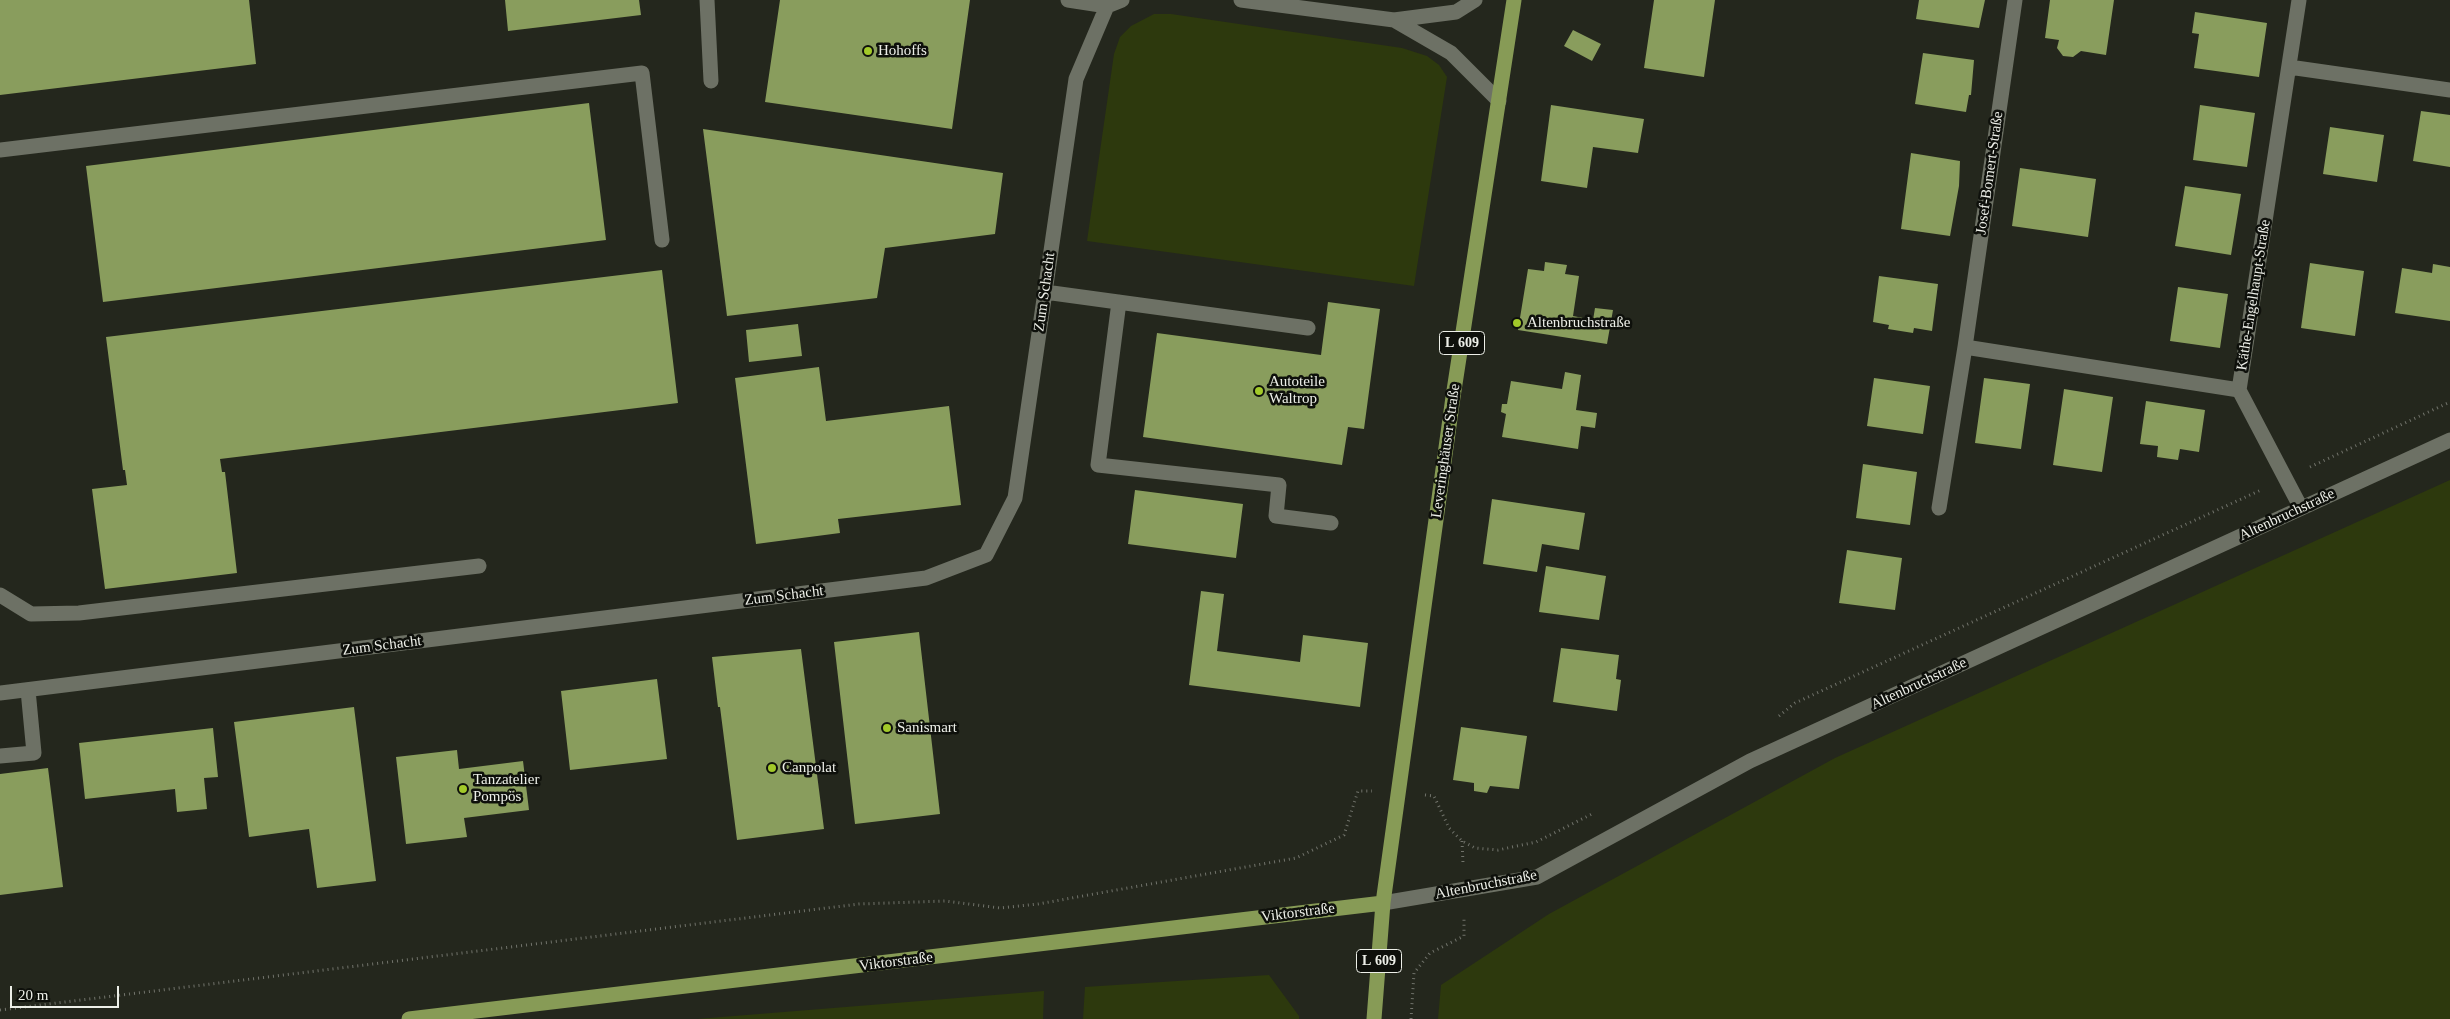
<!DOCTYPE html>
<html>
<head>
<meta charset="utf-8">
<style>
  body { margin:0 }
  #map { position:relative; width:2450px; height:1019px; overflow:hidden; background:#24271d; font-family:Georgia,serif }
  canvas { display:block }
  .scale { position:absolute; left:10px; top:986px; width:109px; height:22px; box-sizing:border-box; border:2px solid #edefe8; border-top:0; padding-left:6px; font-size:15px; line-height:18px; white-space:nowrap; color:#edefe8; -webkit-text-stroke:4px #0e100b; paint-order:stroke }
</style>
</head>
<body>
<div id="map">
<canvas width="2450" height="1019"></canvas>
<div class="scale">20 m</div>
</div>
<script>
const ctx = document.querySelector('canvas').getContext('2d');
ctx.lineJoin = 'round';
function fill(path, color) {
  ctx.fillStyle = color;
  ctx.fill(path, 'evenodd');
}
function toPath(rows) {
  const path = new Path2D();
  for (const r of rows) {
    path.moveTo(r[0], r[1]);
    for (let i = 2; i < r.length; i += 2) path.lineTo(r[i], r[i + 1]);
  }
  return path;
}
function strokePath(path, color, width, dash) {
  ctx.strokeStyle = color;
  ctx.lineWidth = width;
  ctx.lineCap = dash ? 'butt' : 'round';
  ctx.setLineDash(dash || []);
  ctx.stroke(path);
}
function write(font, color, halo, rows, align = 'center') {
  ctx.font = font + ' Georgia,serif';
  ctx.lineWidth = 5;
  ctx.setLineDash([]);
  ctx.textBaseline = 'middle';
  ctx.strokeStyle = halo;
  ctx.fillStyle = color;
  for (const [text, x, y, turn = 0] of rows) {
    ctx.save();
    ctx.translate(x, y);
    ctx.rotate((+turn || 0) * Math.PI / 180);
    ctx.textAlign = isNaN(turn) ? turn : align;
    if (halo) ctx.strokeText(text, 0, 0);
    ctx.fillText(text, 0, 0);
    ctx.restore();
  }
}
fill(toPath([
  [1154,14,1171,14,1402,48,1427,56,1439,65,1447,77,1414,286,1087,241,1114,54,1120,37,1131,26],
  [2450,480,2450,1019,1438,1019,1441,985,1549,914,1835,758],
  [1269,975,1299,1016,1299,1019,1083,1019,1085,987],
  [1044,991,1043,1019,697,1019]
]), '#2d390d');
fill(toPath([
  [0,0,249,0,256,64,0,95],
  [505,0,639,0,641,15,508,31],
  [780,0,970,0,952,129,765,102],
  [1654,0,1715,0,1704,77,1644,68],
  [1919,0,1985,0,1979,28,1916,19],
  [2050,0,2114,0,2106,55,2081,51,2073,57,2063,56,2057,48,2059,40,2045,38],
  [2195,12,2267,23,2259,77,2194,68,2199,34,2192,33],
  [1573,30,1601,44,1592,61,1564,46],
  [1923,53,1974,60,1971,95,1969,95,1966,112,1915,104],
  [589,103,606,240,103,302,86,166],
  [1551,105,1644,119,1638,153,1593,147,1587,188,1541,181],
  [2200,105,2255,113,2247,167,2193,160],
  [2421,111,2450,115,2450,167,2413,161],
  [2330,127,2384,135,2377,182,2323,174],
  [703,129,1003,173,995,234,885,248,877,298,727,316],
  [1911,153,1960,161,1959,186,1950,236,1901,229],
  [2020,168,2096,179,2088,237,2012,226],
  [2185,186,2241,194,2231,255,2175,246],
  [1545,262,1567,265,1565,274,1579,276,1573,316,1593,320,1595,308,1613,310,1607,344,1518,330,1528,269,1544,271],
  [2310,263,2364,271,2355,336,2301,328],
  [2433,264,2450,267,2450,321,2395,313,2402,268,2432,273],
  [662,270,678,403,220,459,222,472,225,472,237,573,105,589,92,489,127,485,125,470,123,470,106,337],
  [1879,276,1938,284,1932,331,1914,328,1913,333,1888,329,1889,325,1873,322],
  [2178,287,2228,294,2220,348,2170,341],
  [1328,302,1380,309,1364,429,1348,427,1342,465,1143,437,1157,333,1321,355],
  [798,324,802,356,749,362,746,330],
  [819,367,826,421,949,406,961,505,838,519,840,533,756,544,735,378],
  [1565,372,1581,375,1576,410,1597,413,1595,428,1581,426,1578,449,1502,437,1506,414,1501,412,1502,404,1507,404,1511,381,1562,389],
  [1874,378,1930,386,1923,434,1867,426],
  [1984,378,2030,384,2021,449,1975,443],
  [2064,389,2113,397,2102,472,2053,465],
  [2146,401,2205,410,2199,452,2180,449,2178,460,2157,457,2158,446,2140,444],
  [1863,464,1917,472,1910,525,1856,518],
  [1135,490,1243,504,1236,558,1128,544],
  [1492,499,1585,513,1579,550,1542,544,1537,572,1483,564],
  [1847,550,1902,558,1895,610,1839,603],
  [1546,566,1606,576,1599,620,1539,612],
  [1201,591,1224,594,1217,651,1300,662,1303,635,1368,643,1360,707,1189,685],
  [919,632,940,814,855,824,834,642],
  [1561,648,1619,655,1616,679,1621,680,1617,711,1553,702],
  [801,649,824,829,737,840,720,707,718,707,712,657],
  [657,679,667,759,570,770,561,691],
  [354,707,376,881,317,888,309,829,249,837,234,722],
  [1461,727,1527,736,1519,789,1490,786,1487,793,1474,791,1474,783,1453,780],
  [213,728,218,777,204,778,207,809,177,812,175,789,85,799,79,743],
  [457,750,459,769,523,761,529,810,464,818,467,837,406,844,396,757],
  [48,768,63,887,0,895,0,774]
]), '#899d5d');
strokePath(toPath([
  [2310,467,2450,402],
  [1779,716,1795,703,2261,490],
  [1425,795,1434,796,1449,828,1462,841,1475,848,1498,850,1536,842,1594,813],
  [1462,841,1463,863],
  [0,1010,859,904,945,901,1000,908,1038,904,1296,858,1344,835,1358,791,1372,791],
  [1411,1019,1414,973,1430,953,1464,936,1464,916]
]), '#71736b', 3, [1, 4]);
strokePath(toPath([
  [707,0,711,81],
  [1068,0,1107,6],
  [1241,0,1394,20,1456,12,1475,0],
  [2015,0,1965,347,2239,390],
  [2299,0,2239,390,2301,508],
  [1394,20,1451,53,1499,101],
  [2289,67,2450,90],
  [0,150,642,73,662,240],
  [1045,292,1308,328],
  [1119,302,1098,465,1279,485,1276,516,1331,523],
  [1939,508,1965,347],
  [0,595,31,614,79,613,479,566],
  [0,693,926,578,986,555,1015,498,1076,79,1107,6,1122,0],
  [0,756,34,753,28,690],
  [1383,903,1537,877,1750,761,2450,440]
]), '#6d7165', 15);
strokePath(toPath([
  [409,1019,1383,903],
  [1374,1019,1383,903,1453,397,1514,0]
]), '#879b56', 15);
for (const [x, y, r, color] of [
  [868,51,5,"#a2c929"],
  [1517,323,5,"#a2c929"],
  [1259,391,5,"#a2c929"],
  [887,728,5,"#a2c929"],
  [772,768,5,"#a2c929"],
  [463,789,5,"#a2c929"]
]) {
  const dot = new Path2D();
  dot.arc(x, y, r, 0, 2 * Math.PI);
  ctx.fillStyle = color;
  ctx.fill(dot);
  strokePath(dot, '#0e100b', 2);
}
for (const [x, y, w] of [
  [1462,343,45],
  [1379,961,45]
]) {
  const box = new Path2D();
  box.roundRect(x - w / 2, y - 11.5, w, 23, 4);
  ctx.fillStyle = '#0e100b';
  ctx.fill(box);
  strokePath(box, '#edefe8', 1);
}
write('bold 14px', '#edefe8', null, [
  ["L 609",1462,343],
  ["L 609",1379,961]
]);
write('15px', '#edefe8', '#0e100b', [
  ["Hohoffs",878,51],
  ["Altenbruchstraße",1527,323],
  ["Autoteile",1269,382],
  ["Waltrop",1269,399],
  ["Sanismart",897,728],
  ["Canpolat",782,768],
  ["Tanzatelier",473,780],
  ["Pompös",473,797]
], 'left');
write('15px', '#edefe8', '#0e100b', [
  ["Josef-Bomert-Straße",1990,173,-82],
  ["Zum Schacht",1045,292,-82],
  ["Käthe-Engelhaupt-Straße",2254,295,-81],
  ["Leveringhäuser Straße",1446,451,-82],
  ["Altenbruchstraße",2287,515,-25],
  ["Zum Schacht",784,596,-7],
  ["Zum Schacht",382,646,-7],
  ["Altenbruchstraße",1919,684,-25],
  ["Altenbruchstraße",1486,885,-11],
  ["Viktorstraße",1298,913,-7],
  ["Viktorstraße",896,962,-7]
]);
</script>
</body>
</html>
